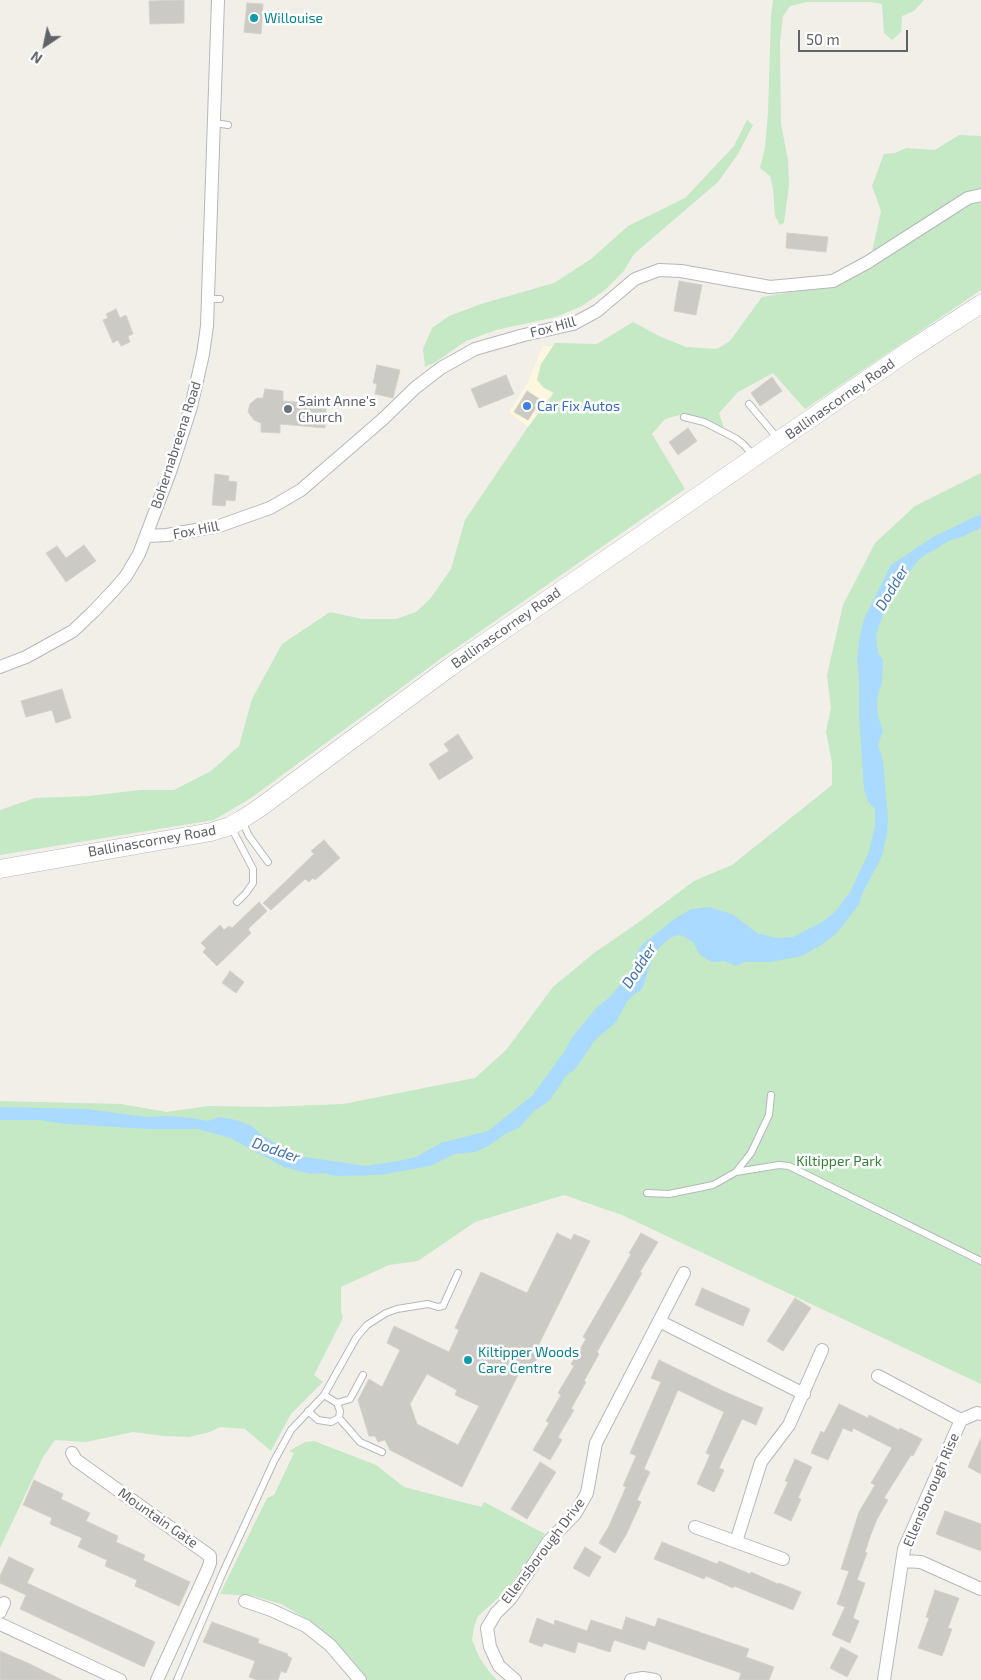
<!DOCTYPE html>
<html>
<head>
<meta charset="utf-8">
<style>
  body { margin:0 }
  #map { position:relative; width:981px; height:1680px; overflow:hidden; background:#f1efe8; font-family:"Exo 2",sans-serif }
  canvas { display:block }
  .north { position:absolute; left:20px; top:20px; width:50px; height:50px; -webkit-text-stroke:4px #fff; paint-order:stroke; rotate:214deg; font-size:14px; font-weight:700; line-height:20px; text-align:center; color:#5f6368 }
  .north::after { content:''; display:block; margin:auto; width:18px; height:22px; background:#5f6368; clip-path:polygon(50% 0,100% 100%,50% 72%,0 100%) }
  .scale { position:absolute; left:798px; top:30px; width:110px; height:22px; box-sizing:border-box; border:2px solid #5f6368; border-top:0; padding-left:6px; font-size:15px; line-height:18px; white-space:nowrap; color:#5f6368; -webkit-text-stroke:4px #fff; paint-order:stroke }
</style>
</head>
<body>
<div id="map">
<canvas width="981" height="1680"></canvas>
<div class="north">N</div>
<div class="scale">50 m</div>
</div>
<script>
const ctx = document.querySelector('canvas').getContext('2d');
ctx.lineJoin = 'round';
function fill(path, color) {
  ctx.fillStyle = color;
  ctx.fill(path, 'evenodd');
}
function toPath(rows) {
  const path = new Path2D();
  for (const r of rows) {
    path.moveTo(r[0], r[1]);
    for (let i = 2; i < r.length; i += 2) path.lineTo(r[i], r[i + 1]);
  }
  return path;
}
function strokePath(path, color, width, dash) {
  ctx.strokeStyle = color;
  ctx.lineWidth = width;
  ctx.lineCap = dash ? 'butt' : 'round';
  ctx.setLineDash(dash || []);
  ctx.stroke(path);
}
function write(font, color, halo, rows, align = 'center') {
  ctx.font = font + ' "Exo 2",sans-serif';
  ctx.lineWidth = 5;
  ctx.setLineDash([]);
  ctx.textBaseline = 'middle';
  ctx.strokeStyle = halo;
  ctx.fillStyle = color;
  for (const [text, x, y, turn = 0] of rows) {
    ctx.save();
    ctx.translate(x, y);
    ctx.rotate((+turn || 0) * Math.PI / 180);
    ctx.textAlign = isNaN(turn) ? turn : align;
    if (halo) ctx.strokeText(text, 0, 0);
    ctx.fillText(text, 0, 0);
    ctx.restore();
  }
}
fill(toPath([
  [543,346,585,346,528,427,509,412,527,384]
]), '#fef7e0');
fill(toPath([
  [773,0,924,0,914,11,902,16,901,32,892,40,884,33,882,4,871,2,807,2,790,6,783,16,780,43,781,124,788,160,789,185,784,223,780,225,775,216,773,189,770,176,760,168,765,148,768,112,771,16],
  [747,120,753,125,738,154,718,182,634,254,623,272,605,290,582,306,556,317,496,330,466,341,437,361,425,367,423,349,432,328,449,316,481,304,554,283,591,259,628,226,685,198,734,146],
  [959,135,981,136,981,290,805,409,773,373,738,392,719,413,724,428,705,419,683,414,665,419,652,434,685,489,439,660,251,798,214,820,0,855,0,810,35,798,88,796,140,790,174,790,211,771,239,746,252,699,282,644,330,612,362,619,396,619,416,612,430,599,451,569,465,520,528,427,554,393,544,388,537,380,541,364,555,343,597,344,633,322,659,336,686,347,717,349,730,341,762,297,815,288,869,266,881,211,872,186,884,154,895,153,906,148,935,150],
  [981,473,981,1384,622,1215,564,1195,475,1222,418,1261,389,1265,341,1287,341,1311,343,1318,314,1375,323,1382,291,1414,271,1451,245,1429,220,1427,210,1432,189,1437,164,1436,133,1432,86,1442,55,1440,43,1457,0,1548,0,1101,121,1104,167,1112,208,1106,267,1107,343,1104,475,1078,506,1050,553,987,594,953,639,922,694,881,732,865,832,785,832,763,826,731,831,708,827,675,843,605,875,543,915,506],
  [314,1441,376,1465,404,1487,481,1507,484,1502,545,1534,507,1590,478,1616,474,1627,472,1640,479,1657,491,1674,497,1680,365,1680,338,1645,305,1618,281,1604,254,1596,220,1594,267,1498,274,1495,294,1453,289,1451,305,1442]
]), '#c5e8c5');
fill(toPath([
  [981,514,981,528,962,537,949,541,920,558,900,584,883,614,876,635,878,653,883,660,882,683,878,693,877,706,879,720,883,731,878,744,883,761,888,818,887,833,882,856,863,892,859,904,837,933,821,945,802,956,770,962,745,962,736,966,724,961,712,962,700,955,693,942,683,936,677,935,670,938,659,948,653,957,642,989,633,995,626,1003,616,1022,595,1040,576,1068,566,1076,550,1100,533,1112,520,1127,505,1134,488,1146,475,1152,455,1154,430,1166,380,1175,335,1176,324,1173,310,1174,284,1167,230,1138,198,1129,149,1129,66,1124,39,1120,0,1120,0,1107,87,1109,146,1117,168,1116,192,1118,208,1121,219,1117,236,1120,252,1126,261,1135,298,1156,366,1166,404,1160,416,1157,441,1143,488,1131,532,1096,564,1052,573,1036,598,1006,610,997,627,976,632,969,637,952,644,943,673,920,691,909,709,907,732,914,757,933,776,938,793,937,822,922,836,911,850,892,869,852,875,826,875,809,868,801,864,789,859,716,859,679,857,660,859,641,864,619,891,565,933,537]
]), '#aadaff');
const building = toPath([
  [184,0,184,23,150,24,149,1,184,0],
  [247,3,263,4,261,34,244,32,247,3],
  [787,233,828,237,826,252,786,248,787,233],
  [679,281,702,285,696,315,674,311,679,281],
  [116,309,120,318,126,315,133,334,128,336,130,342,121,346,118,340,113,343,103,320,108,318,106,314,116,309],
  [377,365,400,370,393,398,375,394,377,384,373,383,377,365],
  [506,375,514,394,479,408,471,389,506,375],
  [772,377,782,391,760,406,751,393,772,377],
  [265,389,283,391,283,401,326,405,325,428,280,424,280,433,261,432,261,423,254,420,248,412,250,404,257,398,263,398,265,389],
  [527,391,541,400,528,420,514,412,527,391],
  [688,428,697,441,678,455,669,442,688,428],
  [215,474,229,476,228,481,237,482,235,501,226,500,225,506,212,505,215,474],
  [84,545,96,561,66,582,46,553,57,546,66,558,84,545],
  [62,689,71,718,56,723,52,710,26,717,21,701,62,689],
  [458,734,473,758,439,780,429,764,449,751,444,744,458,734],
  [324,840,340,858,315,880,313,878,309,882,305,879,271,910,263,903,314,854,311,851,324,840],
  [259,902,267,911,248,929,251,933,217,966,203,952,206,948,201,943,220,925,224,930,229,926,232,928,259,902],
  [230,971,244,982,236,993,222,983,230,971],
  [557,1233,571,1240,574,1234,590,1241,539,1344,543,1346,529,1376,520,1371,462,1487,390,1450,385,1440,378,1442,375,1436,369,1436,358,1400,369,1379,382,1387,400,1350,387,1343,394,1326,449,1352,459,1330,455,1328,481,1272,527,1293,557,1233],
  [427,1374,457,1390,455,1395,479,1406,458,1445,417,1424,410,1404,427,1374],
  [641,1233,658,1242,640,1272,642,1273,597,1352,599,1354,584,1381,586,1382,571,1409,574,1410,558,1437,562,1440,550,1460,533,1450,549,1423,546,1421,561,1395,558,1393,574,1366,571,1364,586,1339,583,1337,631,1254,629,1253,641,1233],
  [702,1288,750,1309,743,1326,695,1305,702,1288],
  [795,1298,811,1308,783,1351,767,1341,795,1298],
  [659,1360,723,1391,763,1408,756,1425,742,1419,719,1468,724,1470,714,1492,697,1484,710,1455,706,1453,724,1412,678,1390,644,1469,650,1472,637,1500,641,1502,626,1535,615,1553,599,1543,609,1526,626,1487,623,1486,636,1456,630,1453,661,1382,651,1378,659,1360],
  [839,1404,868,1418,869,1415,899,1430,900,1428,922,1439,913,1456,911,1455,884,1498,888,1500,877,1519,870,1537,865,1552,867,1553,857,1580,865,1583,853,1618,859,1621,850,1643,832,1635,845,1607,837,1604,849,1571,841,1569,859,1512,875,1485,871,1483,892,1448,853,1428,852,1432,843,1428,828,1460,811,1453,821,1431,824,1433,839,1404],
  [981,1438,981,1474,968,1467,981,1438],
  [795,1459,812,1467,798,1498,801,1499,791,1521,774,1513,788,1482,785,1481,795,1459],
  [540,1462,556,1472,527,1519,511,1509,540,1462],
  [34,1480,63,1494,61,1499,90,1513,86,1521,118,1536,116,1542,145,1555,143,1560,190,1582,179,1606,135,1586,137,1580,105,1566,107,1560,78,1547,82,1538,50,1524,52,1518,23,1505,34,1480],
  [945,1511,981,1524,981,1551,936,1534,945,1511],
  [662,1542,717,1564,719,1561,750,1574,751,1572,778,1584,779,1583,801,1592,793,1610,734,1586,733,1588,706,1576,704,1579,654,1559,662,1542],
  [585,1547,601,1557,589,1577,573,1568,585,1547],
  [9,1557,34,1569,27,1583,155,1642,144,1667,20,1609,26,1595,0,1583,0,1576,9,1557],
  [935,1590,959,1598,948,1628,952,1629,942,1656,918,1648,929,1618,926,1617,935,1590],
  [626,1617,655,1627,658,1618,749,1649,746,1657,774,1667,769,1680,739,1680,741,1673,648,1641,645,1650,614,1640,610,1652,578,1642,575,1653,544,1643,542,1647,529,1642,537,1618,554,1625,555,1620,587,1631,591,1620,622,1630,626,1617],
  [212,1622,259,1639,258,1643,288,1654,287,1656,292,1658,286,1673,281,1671,278,1680,257,1680,249,1677,255,1661,203,1642,212,1622],
  [841,1647,858,1656,847,1677,830,1668,841,1647],
  [0,1651,30,1664,62,1680,0,1680,0,1651]
]);
fill(building, '#cccac5');
strokePath(building, '#d6d1c6', 1);
const lane = toPath([
  [214,123,228,125],
  [208,299,220,299],
  [749,404,779,440],
  [684,417,704,422,735,438,743,444,754,456],
  [242,821,249,836,268,862],
  [231,827,253,869,253,883,246,893,237,902],
  [736,1172,779,1165,789,1166,981,1261],
  [647,1193,669,1194,713,1185,736,1172,751,1153,769,1115,771,1095],
  [337,1403,350,1399,363,1375],
  [308,1411,318,1420,331,1422,339,1418,340,1411,337,1403,324,1395],
  [339,1418,360,1442,382,1452],
  [177,1680,224,1570,274,1461,291,1430,324,1395,356,1338,367,1325,386,1313,397,1309,428,1304,438,1307,443,1306,458,1273]
]);
const street = toPath([
  [147,536,167,535,219,526,270,508,301,490,383,419,415,388,441,368,475,349,524,335,573,324,597,311,635,279,659,270,681,271,770,287,833,281,868,262,968,198,981,195],
  [0,667,26,657,73,631,93,612,113,591,126,576,139,554,170,472,191,407,203,354,207,326,218,0],
  [659,1321,804,1394],
  [878,1376,961,1420,977,1413,981,1414],
  [72,1453,76,1460,210,1556,210,1563,207,1571,157,1680],
  [695,1527,783,1559],
  [736,1542,761,1462,789,1425,822,1350],
  [903,1561,921,1562,981,1589],
  [245,1601,271,1610,306,1626,330,1645,360,1680],
  [0,1612,4,1603],
  [0,1624,120,1680],
  [515,1680,499,1666,490,1647,487,1628,496,1613,511,1598,548,1542,575,1514,587,1493,596,1443,684,1273],
  [631,1680,643,1678,655,1680],
  [884,1680,904,1549,961,1420]
]);
const secondary = toPath([
  [0,869,211,832,230,826,241,820,258,809,450,667,910,350,981,304]
]);
strokePath(lane, '#b5b8bc', 8);
strokePath(street, '#b5b8bc', 14);
strokePath(secondary, '#b6babf', 19);
strokePath(lane, '#fff', 6);
strokePath(street, '#fff', 12);
strokePath(secondary, '#fff', 18);
for (const [x, y, r, color] of [
  [254,18,5,"#0f9aa8"],
  [527,406,5,"#3f7fe0"],
  [288,409,5,"#6b7280"],
  [468,1360,5,"#0f9aa8"]
]) {
  const dot = new Path2D();
  dot.arc(x, y, r, 0, 2 * Math.PI);
  ctx.fillStyle = color;
  ctx.fill(dot);
  strokePath(dot, '#fff', 2);
}
write('14px', '#0d838f', '#fff', [
  ["Willouise",264,18],
  ["Kiltipper Woods",478,1352],
  ["Care Centre",478,1368]
], 'left');
write('14px', '#5f6368', '#fff', [
  ["Fox Hill",553,327,-15],
  ["Ballinascorney Road",840,399,-35],
  ["Bohernabreena Road",176,445,-72],
  ["Fox Hill",196,530,-11],
  ["Ballinascorney Road",506,628,-35],
  ["Ballinascorney Road",152,841,-10],
  ["Ellensborough Rise",931,1490,-67],
  ["Mountain Gate",158,1518,35],
  ["Ellensborough Drive",543,1551,-53]
]);
write('14px', '#5b616d', '#fff', [
  ["Saint Anne's",298,401],
  ["Church",298,417]
], 'left');
write('14px', '#366cbe', '#fff', [
  ["Car Fix Autos",537,406]
], 'left');
write('14px', '#348238', '#fff', [
  ["Kiltipper Park",839,1161]
]);
write('italic 15px', '#4174aa', '#fff', [
  ["Dodder",892,588,-59],
  ["Dodder",639,966,-57],
  ["Dodder",276,1150,19]
]);
</script>
</body>
</html>
